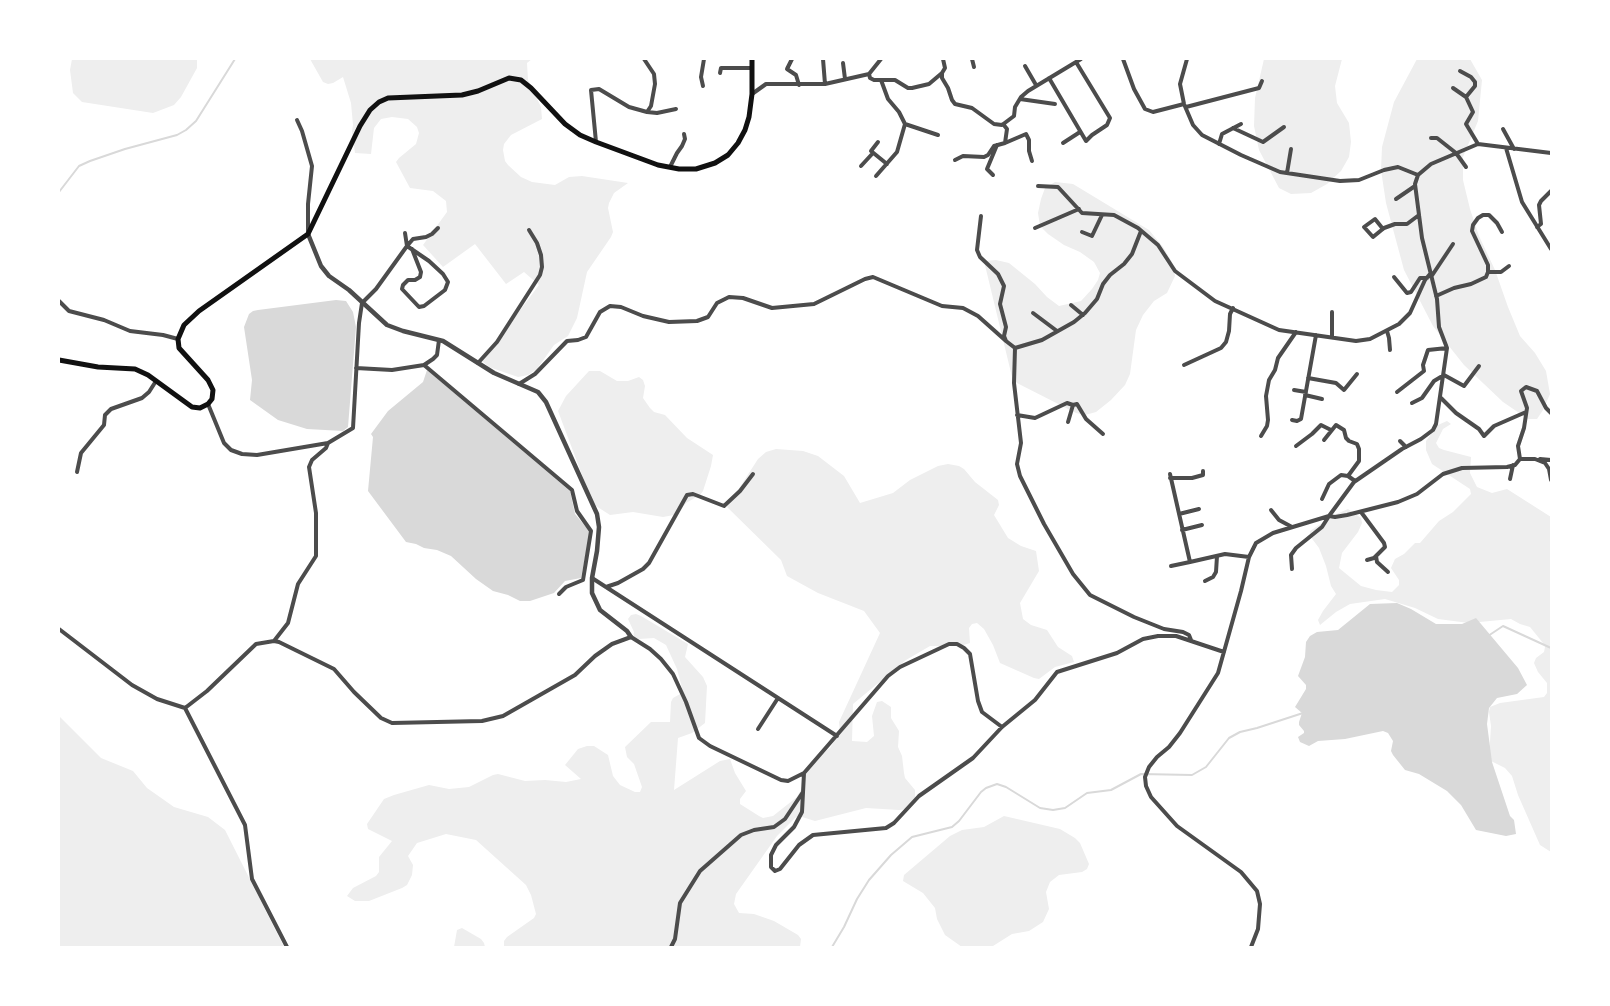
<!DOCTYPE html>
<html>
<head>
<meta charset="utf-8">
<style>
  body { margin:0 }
  #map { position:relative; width:1610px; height:1006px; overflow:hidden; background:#fff; font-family:"Asap Condensed",sans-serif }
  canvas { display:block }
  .frame { position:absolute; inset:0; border:60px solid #fff; pointer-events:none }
</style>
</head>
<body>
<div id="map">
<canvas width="1610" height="1006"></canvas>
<div class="frame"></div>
</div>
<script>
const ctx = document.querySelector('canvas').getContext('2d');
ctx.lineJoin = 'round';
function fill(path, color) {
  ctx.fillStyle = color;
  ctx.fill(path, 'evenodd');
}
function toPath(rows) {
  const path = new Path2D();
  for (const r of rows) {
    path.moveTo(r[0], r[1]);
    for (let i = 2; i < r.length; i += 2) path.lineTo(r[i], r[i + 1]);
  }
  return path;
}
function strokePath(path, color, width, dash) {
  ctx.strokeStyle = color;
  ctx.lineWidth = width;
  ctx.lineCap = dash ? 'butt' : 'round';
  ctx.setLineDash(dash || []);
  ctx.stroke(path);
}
fill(toPath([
  [72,59,197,59,197,68,181,97,174,105,153,113,82,102,73,93,70,70],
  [310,59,532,59,527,63,528,80,541,107,542,119,511,135,504,144,503,150,505,161,508,165,521,177,532,182,555,185,569,177,582,176,628,183,614,193,609,203,608,208,613,232,611,237,587,272,577,318,568,336,554,345,537,369,528,375,518,377,489,367,482,361,539,285,524,272,506,284,475,244,443,267,423,245,447,212,446,201,433,191,410,188,396,162,399,158,416,144,419,133,417,127,408,119,392,117,381,119,374,128,371,154,355,153,352,131,353,125,351,103,343,77,333,83,328,84,323,82],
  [1264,59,1342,59,1335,86,1337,103,1349,123,1351,142,1349,157,1341,171,1327,184,1311,193,1291,194,1279,188,1259,150,1254,126,1255,98],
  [1417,59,1470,59,1482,80,1478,121,1463,157,1463,180,1470,209,1479,236,1495,270,1508,307,1520,336,1535,353,1546,371,1550,394,1543,410,1537,419,1528,419,1503,402,1464,365,1433,326,1404,270,1386,203,1381,170,1382,147,1394,102],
  [1055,182,1073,184,1149,230,1163,247,1172,262,1175,276,1167,293,1154,301,1143,315,1136,330,1130,374,1125,385,1111,400,1096,412,1085,415,1076,413,1013,381,984,261,996,260,1009,263,1035,284,1047,297,1059,306,1081,301,1092,289,1098,280,1100,273,1094,262,1080,252,1064,245,1048,234,1040,226,1038,213,1041,199,1045,188],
  [589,371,600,371,617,381,628,381,639,377,643,380,645,386,643,398,650,408,654,412,665,415,687,438,713,455,711,466,703,491,700,495,686,503,679,512,674,515,663,517,633,512,610,515,593,504,558,411,566,396],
  [1447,421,1451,424,1443,429,1436,443,1439,448,1444,450,1471,457,1470,473,1477,487,1492,493,1507,489,1551,517,1551,852,1540,845,1518,795,1512,776,1505,768,1491,761,1489,757,1491,726,1489,712,1490,707,1500,703,1544,697,1547,693,1547,683,1538,672,1534,663,1536,658,1544,652,1545,647,1543,643,1530,627,1520,624,1511,619,1469,623,1438,619,1415,608,1385,599,1350,604,1336,612,1320,625,1318,620,1323,611,1336,594,1331,586,1326,566,1319,548,1310,536,1310,531,1334,515,1348,509,1361,518,1362,523,1358,532,1342,553,1339,568,1361,586,1376,590,1392,592,1399,585,1399,580,1391,568,1395,559,1404,554,1415,543,1420,543,1439,521,1453,512,1471,494,1470,489,1432,464,1426,450,1426,441,1438,425],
  [776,449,803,451,818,456,844,476,860,503,893,493,910,480,938,466,948,464,959,466,964,469,975,482,998,500,999,505,994,515,1008,538,1021,546,1036,551,1039,571,1020,603,1023,619,1031,625,1047,630,1058,647,1072,656,1074,662,1055,667,1039,679,1034,678,1000,663,993,645,984,629,977,623,972,624,969,628,970,643,960,646,930,646,906,660,853,704,852,741,867,742,874,736,872,716,877,702,882,701,891,707,891,718,899,731,898,747,902,756,904,773,905,778,915,790,915,800,908,809,899,810,866,808,815,821,799,816,795,818,777,836,736,894,734,904,739,913,754,914,774,921,798,935,801,939,800,947,504,947,504,941,507,937,534,918,536,914,531,895,526,885,476,840,446,834,417,843,408,856,413,865,412,875,407,885,402,888,369,901,355,901,347,896,353,888,376,876,379,872,379,857,392,841,368,829,367,824,384,799,394,795,429,785,449,789,469,787,493,775,498,774,525,781,545,780,566,782,581,779,565,765,578,749,587,746,594,746,608,755,613,776,620,785,635,792,640,792,642,787,634,764,627,757,625,747,651,722,670,722,671,702,673,698,682,693,682,688,677,669,666,645,654,638,639,639,633,637,634,632,628,619,631,615,636,614,641,616,688,644,685,657,703,677,707,686,705,723,692,733,678,738,674,790,720,761,730,759,735,773,746,791,740,799,740,804,759,816,763,818,773,816,797,797,802,788,803,778,811,765,817,757,830,748,840,732,839,722,880,633,864,611,818,593,787,576,781,560,727,507,758,459,766,452],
  [59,716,101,758,133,771,147,788,174,807,208,817,225,830,284,947,59,947],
  [1004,816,1060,829,1075,838,1080,843,1089,864,1087,869,1082,872,1059,875,1050,882,1046,892,1049,909,1043,922,1029,931,1012,934,993,946,962,947,945,935,937,919,935,908,923,893,903,881,904,875,950,836,962,830,984,827],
  [462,928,481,939,484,943,485,947,454,947,457,930]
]), '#eee');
fill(toPath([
  [336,300,346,301,353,312,356,327,348,427,343,431,307,429,278,420,250,400,252,380,244,327,249,314,253,311,258,310],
  [427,370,570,491,575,514,590,532,581,578,565,581,554,593,530,601,520,601,508,595,493,591,476,579,451,556,437,550,424,548,416,544,406,542,368,491,373,437,371,434,388,411,423,382],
  [1397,603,1411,609,1436,624,1462,624,1476,618,1518,668,1527,685,1517,694,1497,698,1489,708,1487,724,1492,762,1510,816,1514,820,1516,834,1506,836,1476,830,1461,805,1447,791,1419,774,1405,770,1393,755,1391,751,1393,741,1388,733,1383,731,1345,739,1318,741,1309,746,1300,742,1298,737,1304,733,1304,731,1299,725,1299,722,1302,713,1295,707,1306,689,1306,685,1298,676,1305,657,1306,642,1310,636,1317,632,1338,630,1370,604]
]), '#d9d9d9');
strokePath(toPath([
  [59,192,79,166,90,161,125,149,177,135,186,130,196,121,235,59],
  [1488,636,1503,626,1551,648],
  [832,947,844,927,857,899,869,880,891,855,912,837,952,827,959,821,981,792,986,788,997,784,1006,787,1040,808,1053,810,1065,808,1087,793,1111,790,1141,774,1192,775,1206,767,1229,738,1240,732,1257,728,1303,713]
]), '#d9d9d9', 2);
strokePath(toPath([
  [792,59,787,69,796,75,799,85],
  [823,59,825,84],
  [972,59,974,67],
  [1123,59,1134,89,1145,109,1153,112,1184,104],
  [1187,59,1180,84,1184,104,1193,125,1202,135,1241,155,1280,172,1340,181,1359,180,1384,170,1398,167,1418,175],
  [843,63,845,79],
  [1025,66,1036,85],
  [1460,71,1471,77,1475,82,1475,86,1466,97],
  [720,73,721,68,752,68],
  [942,73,942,78,948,88,952,100,955,104,972,108,994,124,1002,125,1014,116,1015,107,1021,97,1028,91,1081,59],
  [869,74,870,78,874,80,895,80,908,88,912,88,929,84,942,73,945,68,943,59],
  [1049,78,1086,141,1092,135,1107,125,1110,118,1076,62],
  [881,80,888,99,899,112,905,124,938,135],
  [703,86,701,77,704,59],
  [1453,88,1466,97,1473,112,1466,124,1478,144],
  [752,94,766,84,825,84,869,74,881,59],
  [1020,99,1055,104],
  [1186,107,1259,88,1262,81],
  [647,112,657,113,676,109],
  [297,120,302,131,312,166,308,204,308,234],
  [1003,124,1007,129,1005,143,1026,134,1029,140,1029,151,1032,161],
  [1233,128,1263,142,1284,127],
  [1503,129,1514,149],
  [1431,138,1437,138,1456,153,1466,167],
  [596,142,591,90,599,89,629,107,647,112,651,106,655,84,654,74,644,59],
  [878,142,871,151,887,164],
  [1063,143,1080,132],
  [1219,144,1222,134,1241,124],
  [1506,148,1522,202,1551,249],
  [955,160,963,156,984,157,988,155,994,146,1005,143],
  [861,166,873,153],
  [670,167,677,153,682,146,685,139,684,134],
  [1287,173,1291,149],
  [993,175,987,169,997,145],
  [876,176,897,152,905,124],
  [1038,186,1058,187,1082,213,1114,215,1138,228,1158,245,1175,271,1215,301,1279,330,1356,341,1370,339,1399,324,1410,313,1425,280,1430,274],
  [1396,199,1415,186],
  [981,216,977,250,980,257,998,274,1004,286,1000,304,1006,327,1004,336,1006,341,1015,348],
  [1537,227,1541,224,1539,205,1541,201,1551,191],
  [1035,228,1079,209],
  [1383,229,1375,219,1364,227,1373,237,1384,228,1395,224,1407,224,1419,215],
  [1082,232,1092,236,1102,215],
  [412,249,421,272,420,277,415,280,408,280,403,285,402,289,419,307,424,306,445,290,448,282,443,274,429,261,407,246,413,239,426,237,432,234,438,228],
  [1488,272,1501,272,1509,266],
  [1394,277,1407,293,1411,292,1420,278,1427,278],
  [1431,277,1453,244],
  [1436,296,1454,288,1471,284,1486,277,1488,272,1488,265,1472,231,1473,225,1478,218,1483,215,1489,215,1497,223,1502,232],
  [59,301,69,311,104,320,130,331,163,335,178,339],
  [1071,305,1083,315],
  [1332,312,1332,337],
  [1033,313,1057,331],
  [1387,331,1389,338,1390,350],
  [1015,348,1014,383,1021,443,1017,464,1020,476,1044,524,1073,574,1090,595,1134,617,1164,629,1183,632,1189,635,1191,640],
  [1015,348,1042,340,1074,322,1085,313,1097,299,1103,284,1110,275,1124,264,1132,254,1141,231],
  [478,363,497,342,540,275,542,267,541,255,537,243,529,230],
  [424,365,433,359,437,355,439,340],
  [1184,365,1221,348,1226,342,1229,331,1230,314,1233,308],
  [356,368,392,370,424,365,572,490,577,511,591,531,583,580,566,587,559,594],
  [1308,378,1336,383,1344,390,1357,374],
  [519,384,535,374,567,341,578,340,586,337,600,312,610,306,621,307,643,316,669,322,697,321,708,317,717,303,729,297,743,298,772,308,814,304,865,279,873,277,942,306,963,308,978,316,1006,341],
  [1294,390,1306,392],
  [1397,392,1424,371,1423,365,1428,350,1447,348],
  [1305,395,1322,399],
  [1441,398,1456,413,1479,429,1484,436,1494,426,1526,412],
  [1412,403,1422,398,1434,381,1444,375,1464,386,1479,366],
  [208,404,224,443,231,450,242,454,257,455,328,443,353,428,359,323,362,303,376,289,407,246,405,233],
  [1073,405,1077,404,1086,419,1103,434],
  [1017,415,1035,418,1067,403,1073,405,1068,422],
  [1292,420,1297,421,1301,419,1316,335],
  [1261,436,1267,426,1268,420,1266,396,1269,380,1275,370,1278,358,1296,332],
  [1324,440,1336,425,1344,430,1346,438,1349,441,1357,444,1359,449,1359,461,1348,476],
  [1400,441,1406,447],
  [1296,446,1312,434,1321,425,1331,430],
  [1520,459,1535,459,1545,463,1549,469,1551,480],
  [1540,459,1551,460],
  [77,472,81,453,104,425,105,415,111,409,142,398,149,392,156,381],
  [1170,474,1190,562,1225,554,1249,557],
  [1170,478,1192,478,1203,475,1203,471],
  [1510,479,1513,465],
  [1322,499,1329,484,1341,475,1348,476,1355,481],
  [1271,510,1279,520,1292,527],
  [1361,512,1384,543,1385,547,1374,558,1367,560],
  [1179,514,1199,509],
  [1182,530,1202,525],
  [1376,556,1377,562,1388,572],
  [1171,566,1190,562],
  [1292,569,1291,555,1296,548,1322,527,1329,516,1335,517,1347,515,1398,502,1417,494,1443,474,1462,468,1507,467,1515,465,1520,459,1518,446,1524,428,1527,408,1521,391,1526,387,1537,391,1546,408,1551,413],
  [592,578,837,736],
  [1205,581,1213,577,1216,572,1217,556],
  [606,587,618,583,643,569,649,563,687,495,693,494,724,506,740,491,753,474],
  [59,629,132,685,157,699,185,708,245,825,252,879,287,947],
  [274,641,288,623,298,584,316,556,316,513,309,467,312,460,326,448,328,443],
  [185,708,207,691,256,644,274,641,279,642,334,669,354,692,381,718,392,723,482,721,503,716,575,675,595,656,612,644,631,637,650,649,661,659,673,674,686,702,699,738,710,746,781,780,788,781,804,773,888,676,900,667,949,644,957,644,964,648,970,654,978,701,982,712,1002,727],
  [758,729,778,698],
  [804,773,802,812,794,827,776,845,771,855,771,867,775,871,780,869,799,845,813,835,886,828,894,823,919,796,973,758,1002,727,1035,700,1057,672,1117,653,1143,639,1158,636,1176,636,1224,652],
  [671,947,675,939,680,903,700,871,741,835,754,830,774,827,785,819,803,792],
  [1251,947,1258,929,1260,904,1257,891,1241,872,1177,826,1151,797,1146,786,1145,777,1149,767,1157,757,1169,747,1180,733,1218,673,1241,591,1249,557,1256,543,1273,533,1329,516,1354,482,1402,449,1421,439,1433,430,1436,424,1447,348,1439,327,1437,299,1422,238,1415,184,1418,175,1431,164,1478,144,1551,153]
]), '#4c4c4c', 4);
strokePath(toPath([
  [308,234,321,266,329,276,349,290,387,325,403,331,443,341,494,373,538,392,546,402,597,514,599,527,597,551,592,578,592,593,600,610,627,631,631,637]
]), '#4c4c4c', 4.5);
strokePath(toPath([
  [59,360,98,367,135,369,148,375,192,407,200,408,208,404,212,399,213,390,208,380,179,348,178,339,184,325,199,311,308,234,360,126,370,110,379,102,388,98,462,95,478,91,509,78,521,80,531,88,565,124,580,135,596,142,658,165,679,169,696,169,715,163,728,155,738,143,745,130,749,117,752,94,752,59]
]), '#111', 5);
</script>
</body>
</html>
